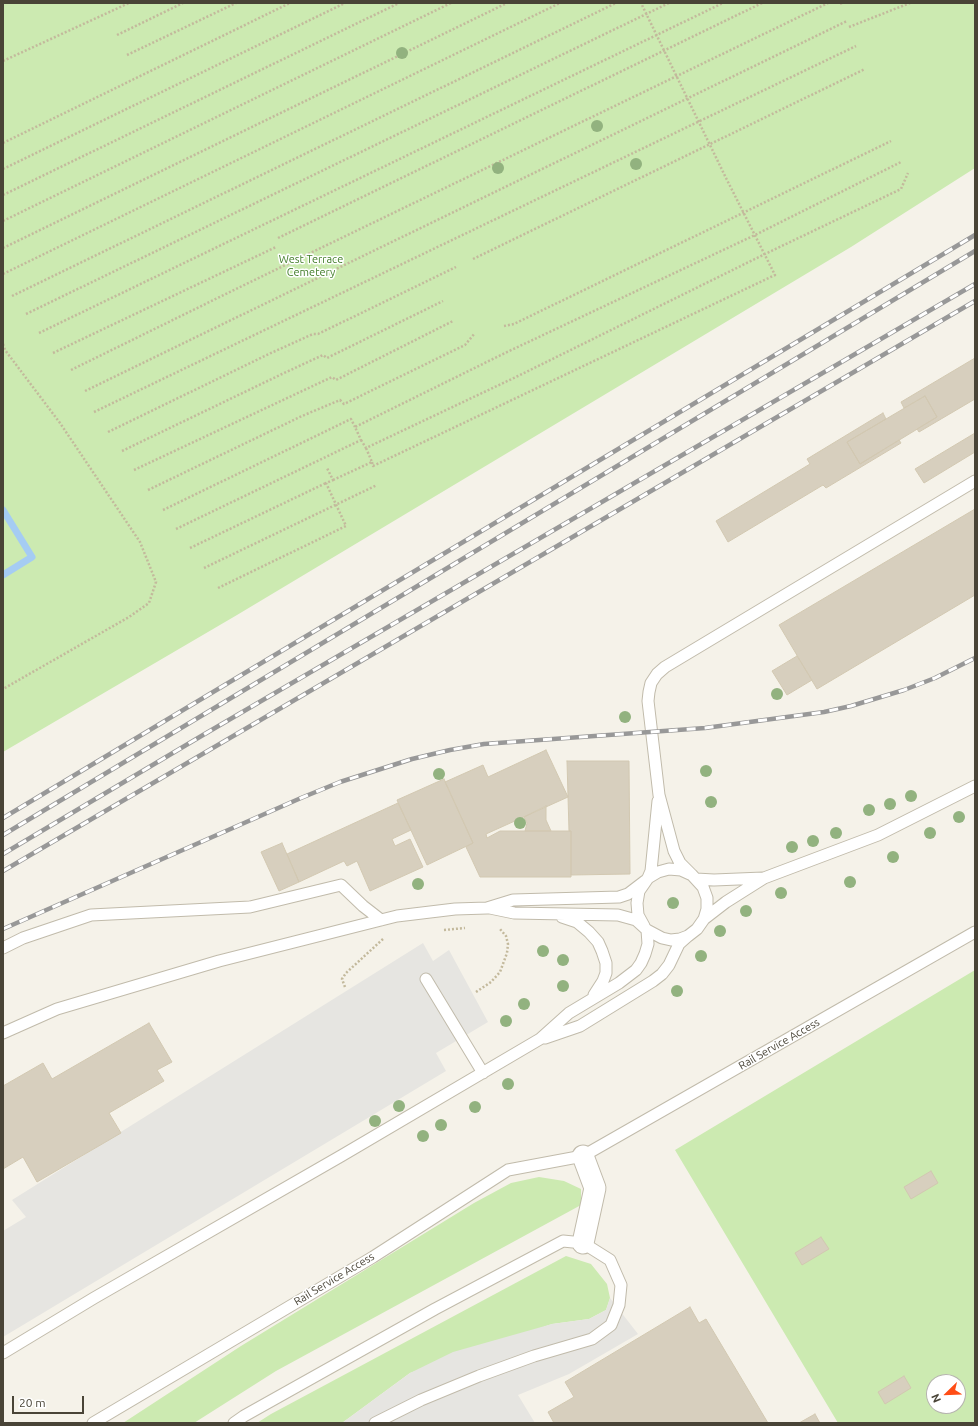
<!DOCTYPE html>
<html>
<head>
<meta charset="utf-8">
<style>
  body { margin:0 }
  #map { position:relative; width:978px; height:1426px; overflow:hidden; background:#f5f2e9; font-family:Ubuntu,sans-serif }
  canvas { display:block }
  .frame { position:absolute; inset:0; border:4px solid #494437; pointer-events:none }
  .north { position:absolute; left:926px; top:1374px; width:40px; height:40px; box-sizing:border-box; background:#fff; border:1px solid #b6b4af; border-radius:50%; rotate:247deg; font-size:11px; font-weight:700; line-height:16px; text-align:center; color:#494437 }
  .north::after { content:''; display:block; margin:auto; width:14px; height:18px; background:#ff4d16; clip-path:polygon(50% 0,100% 100%,50% 72%,0 100%) }
  .scale { position:absolute; left:12px; top:1396px; width:72px; height:18px; box-sizing:border-box; border:2px solid #494437; border-top:0; padding-left:5px; font-size:12px; line-height:14px; white-space:nowrap; color:#494437; -webkit-text-stroke:3px #fff; paint-order:stroke }
</style>
</head>
<body>
<div id="map">
<canvas width="978" height="1426"></canvas>
<div class="frame"></div>
<div class="north">N</div>
<div class="scale">20 m</div>
</div>
<script>
const ctx = document.querySelector('canvas').getContext('2d');
ctx.lineJoin = 'round';
function fill(path, color) {
  ctx.fillStyle = color;
  ctx.fill(path, 'evenodd');
}
function toPath(rows) {
  const path = new Path2D();
  for (const r of rows) {
    path.moveTo(r[0], r[1]);
    for (let i = 2; i < r.length; i += 2) path.lineTo(r[i], r[i + 1]);
  }
  return path;
}
function strokePath(path, color, width, dash) {
  ctx.strokeStyle = color;
  ctx.lineWidth = width;
  ctx.lineCap = dash ? 'butt' : 'round';
  ctx.setLineDash(dash || []);
  ctx.stroke(path);
}
function write(font, color, halo, rows, align = 'center') {
  ctx.font = font + ' Ubuntu,sans-serif';
  ctx.lineWidth = 3;
  ctx.setLineDash([]);
  ctx.textBaseline = 'middle';
  ctx.strokeStyle = halo;
  ctx.fillStyle = color;
  for (const [text, x, y, turn = 0] of rows) {
    ctx.save();
    ctx.translate(x, y);
    ctx.rotate((+turn || 0) * Math.PI / 180);
    ctx.textAlign = isNaN(turn) ? turn : align;
    if (halo) ctx.strokeText(text, 0, 0);
    ctx.fillText(text, 0, 0);
    ctx.restore();
  }
}
fill(toPath([
  [3,3,975,3,975,168,851,247,237,615,3,752],
  [975,970,975,1423,838,1423,675,1150],
  [934,1382,958,1382,958,1406,934,1406],
  [539,1177,564,1181,581,1189,581,1205,276,1371,194,1423,123,1423,241,1346,474,1203,511,1183],
  [566,1256,591,1264,607,1284,610,1298,606,1310,589,1319,552,1324,410,1373,342,1423,257,1423,271,1414]
]), '#cceab1');
fill(toPath([
  [423,943,433,961,449,950,488,1022,436,1053,446,1071,3,1337,3,1231,26,1217,12,1200],
  [610,1298,638,1334,569,1374,518,1395,535,1423,342,1423,410,1373,453,1352,552,1324,589,1319,606,1310]
]), '#e6e5e1');
strokePath(toPath([
  [3,510,32,557,3,575]
]), '#a5ccf3', 7);
const building = toPath([
  [975,358,975,399,919,432,917,429,937,417,925,396,904,408,901,402,975,358],
  [925,396,937,417,860,464,847,442,925,396],
  [883,413,886,419,847,442,860,464,899,440,901,443,826,488,823,485,728,542,716,521,810,464,807,459,883,413],
  [975,433,975,452,924,483,915,469,975,433],
  [975,509,975,595,817,689,779,625,975,509],
  [797,656,812,680,787,695,772,671,797,656],
  [546,750,568,797,486,834,487,838,500,831,571,831,571,877,480,877,466,847,473,843,445,782,483,765,488,777,546,750],
  [567,761,629,761,630,874,571,875,571,831,569,831,567,761],
  [444,779,473,843,427,865,397,800,444,779],
  [398,803,411,830,392,839,395,846,410,839,423,867,370,891,357,861,347,866,344,861,299,882,287,854,398,803],
  [546,806,546,820,551,831,525,831,527,823,524,817,546,806],
  [282,843,299,882,279,891,261,852,282,843],
  [149,1023,172,1062,157,1070,164,1081,109,1113,121,1133,37,1182,23,1157,3,1169,3,1086,43,1063,52,1079,149,1023],
  [931,1171,938,1183,911,1199,904,1187,931,1171],
  [821,1237,829,1249,802,1265,795,1253,821,1237],
  [690,1307,699,1323,706,1319,768,1423,554,1423,548,1412,574,1397,565,1382,690,1307],
  [904,1376,911,1388,885,1404,878,1392,904,1376],
  [815,1414,820,1423,799,1423,815,1414]
]);
fill(building, '#d7cfbe');
strokePath(building, '#d2c8b1', 1);
const service = toPath([
  [692,875,680,863,674,851,659,795,648,701,649,692,651,683,657,674,665,667,975,481],
  [648,878,651,871,658,801],
  [696,879,714,880,763,878],
  [490,908,514,913,618,915,636,920,647,930,662,938,671,940,680,939,688,936,697,929,704,919,707,909,707,898,703,887,692,875,681,870,669,869,658,872,648,878,639,891,637,903,638,915,644,926],
  [562,917,577,922,589,932,598,942,602,951,606,963,606,973,603,981,594,995],
  [704,919,726,902,764,878,878,835,975,786],
  [3,948,23,938,91,915,250,907,341,885,363,906,381,920],
  [426,979,483,1073],
  [3,1033,57,1009,219,961,381,920,397,916,455,909,487,908,513,900,619,897,628,894,645,881],
  [545,1038,580,1026,653,981,662,974,669,965,679,944,688,936],
  [3,1353,94,1298,341,1156,540,1039,569,1013,619,983,636,970,641,963,645,954,648,944,647,930],
  [93,1423,373,1257,508,1170,583,1156,975,932],
  [234,1423,244,1416,435,1309,563,1241,583,1243,610,1260,621,1285,619,1305,611,1325,592,1339,534,1356,479,1376,421,1400,375,1423]
]);
const minor = toPath([
  [583,1243,595,1188,583,1156]
]);
strokePath(service, '#c1bbab', 13);
strokePath(minor, '#c1bbab', 23);
strokePath(toPath([
  [840,4,842,3],
  [849,27,910,3],
  [117,35,183,3],
  [127,55,236,3],
  [3,61,129,3],
  [3,143,290,3],
  [3,169,345,3],
  [3,195,399,3],
  [3,221,451,3],
  [278,238,762,3],
  [3,248,507,3],
  [473,259,865,69],
  [3,274,560,3],
  [12,296,616,3],
  [26,314,669,3],
  [504,326,514,324,891,141],
  [39,333,723,3],
  [3,344,5,350,60,423,140,542,156,582,149,603,129,617,3,689],
  [53,353,276,247],
  [71,370,240,287,828,3],
  [85,391,847,21],
  [94,412,856,46],
  [108,432,271,353,313,334,318,334,456,267],
  [361,440,366,448,518,376,765,254,901,189,908,173],
  [122,451,282,374,323,355,327,358,443,301],
  [372,462,373,466,775,275,726,178,641,3],
  [134,470,332,377,336,380,453,321],
  [333,480,372,462,366,448],
  [148,490,302,416,340,400,344,404,465,345,475,333],
  [163,510,351,419,355,427],
  [176,529,361,440,355,427,505,353,755,235,901,162],
  [190,548,326,483],
  [204,568,377,485],
  [218,588,346,526,326,483,333,480,327,468],
  [444,930,465,928],
  [345,987,342,979,346,973,383,939],
  [476,992,491,982,500,972,507,953,508,944,506,936,500,929]
]), '#c3b99c', 2.5, [2, 2]);
strokePath(service, '#fff', 11);
strokePath(minor, '#fff', 21);
const rail = toPath([
  [3,818,975,235],
  [3,835,975,251],
  [3,854,203,735,975,284],
  [3,871,975,301],
  [3,929,301,798,340,782,412,759,450,750,484,744,705,728,824,712,851,706,904,690,935,678,975,658]
]);
strokePath(rail, '#989898', 4.5);
strokePath(rail, '#fff', 3, [9]);
ctx.fillStyle = '#92b27f';
for (const [x, y] of [
  [402,53],
  [597,126],
  [636,164],
  [498,168],
  [777,694],
  [625,717],
  [706,771],
  [439,774],
  [911,796],
  [711,802],
  [890,804],
  [869,810],
  [959,817],
  [520,823],
  [836,833],
  [930,833],
  [813,841],
  [792,847],
  [893,857],
  [850,882],
  [418,884],
  [781,893],
  [673,903],
  [746,911],
  [720,931],
  [543,951],
  [701,956],
  [563,960],
  [563,986],
  [677,991],
  [524,1004],
  [506,1021],
  [508,1084],
  [399,1106],
  [475,1107],
  [375,1121],
  [441,1125],
  [423,1136]
]) {
  ctx.beginPath();
  ctx.arc(x, y, 6, 0, 2 * Math.PI);
  ctx.fill();
}
write('11px', '#417d28', '#fff', [
  ["West Terrace",311,259],
  ["Cemetery",311,272]
]);
write('11px', '#494437', '#fff', [
  ["Rail Service Access",779,1044,-30],
  ["Rail Service Access",334,1279,-31]
]);
</script>
</body>
</html>
